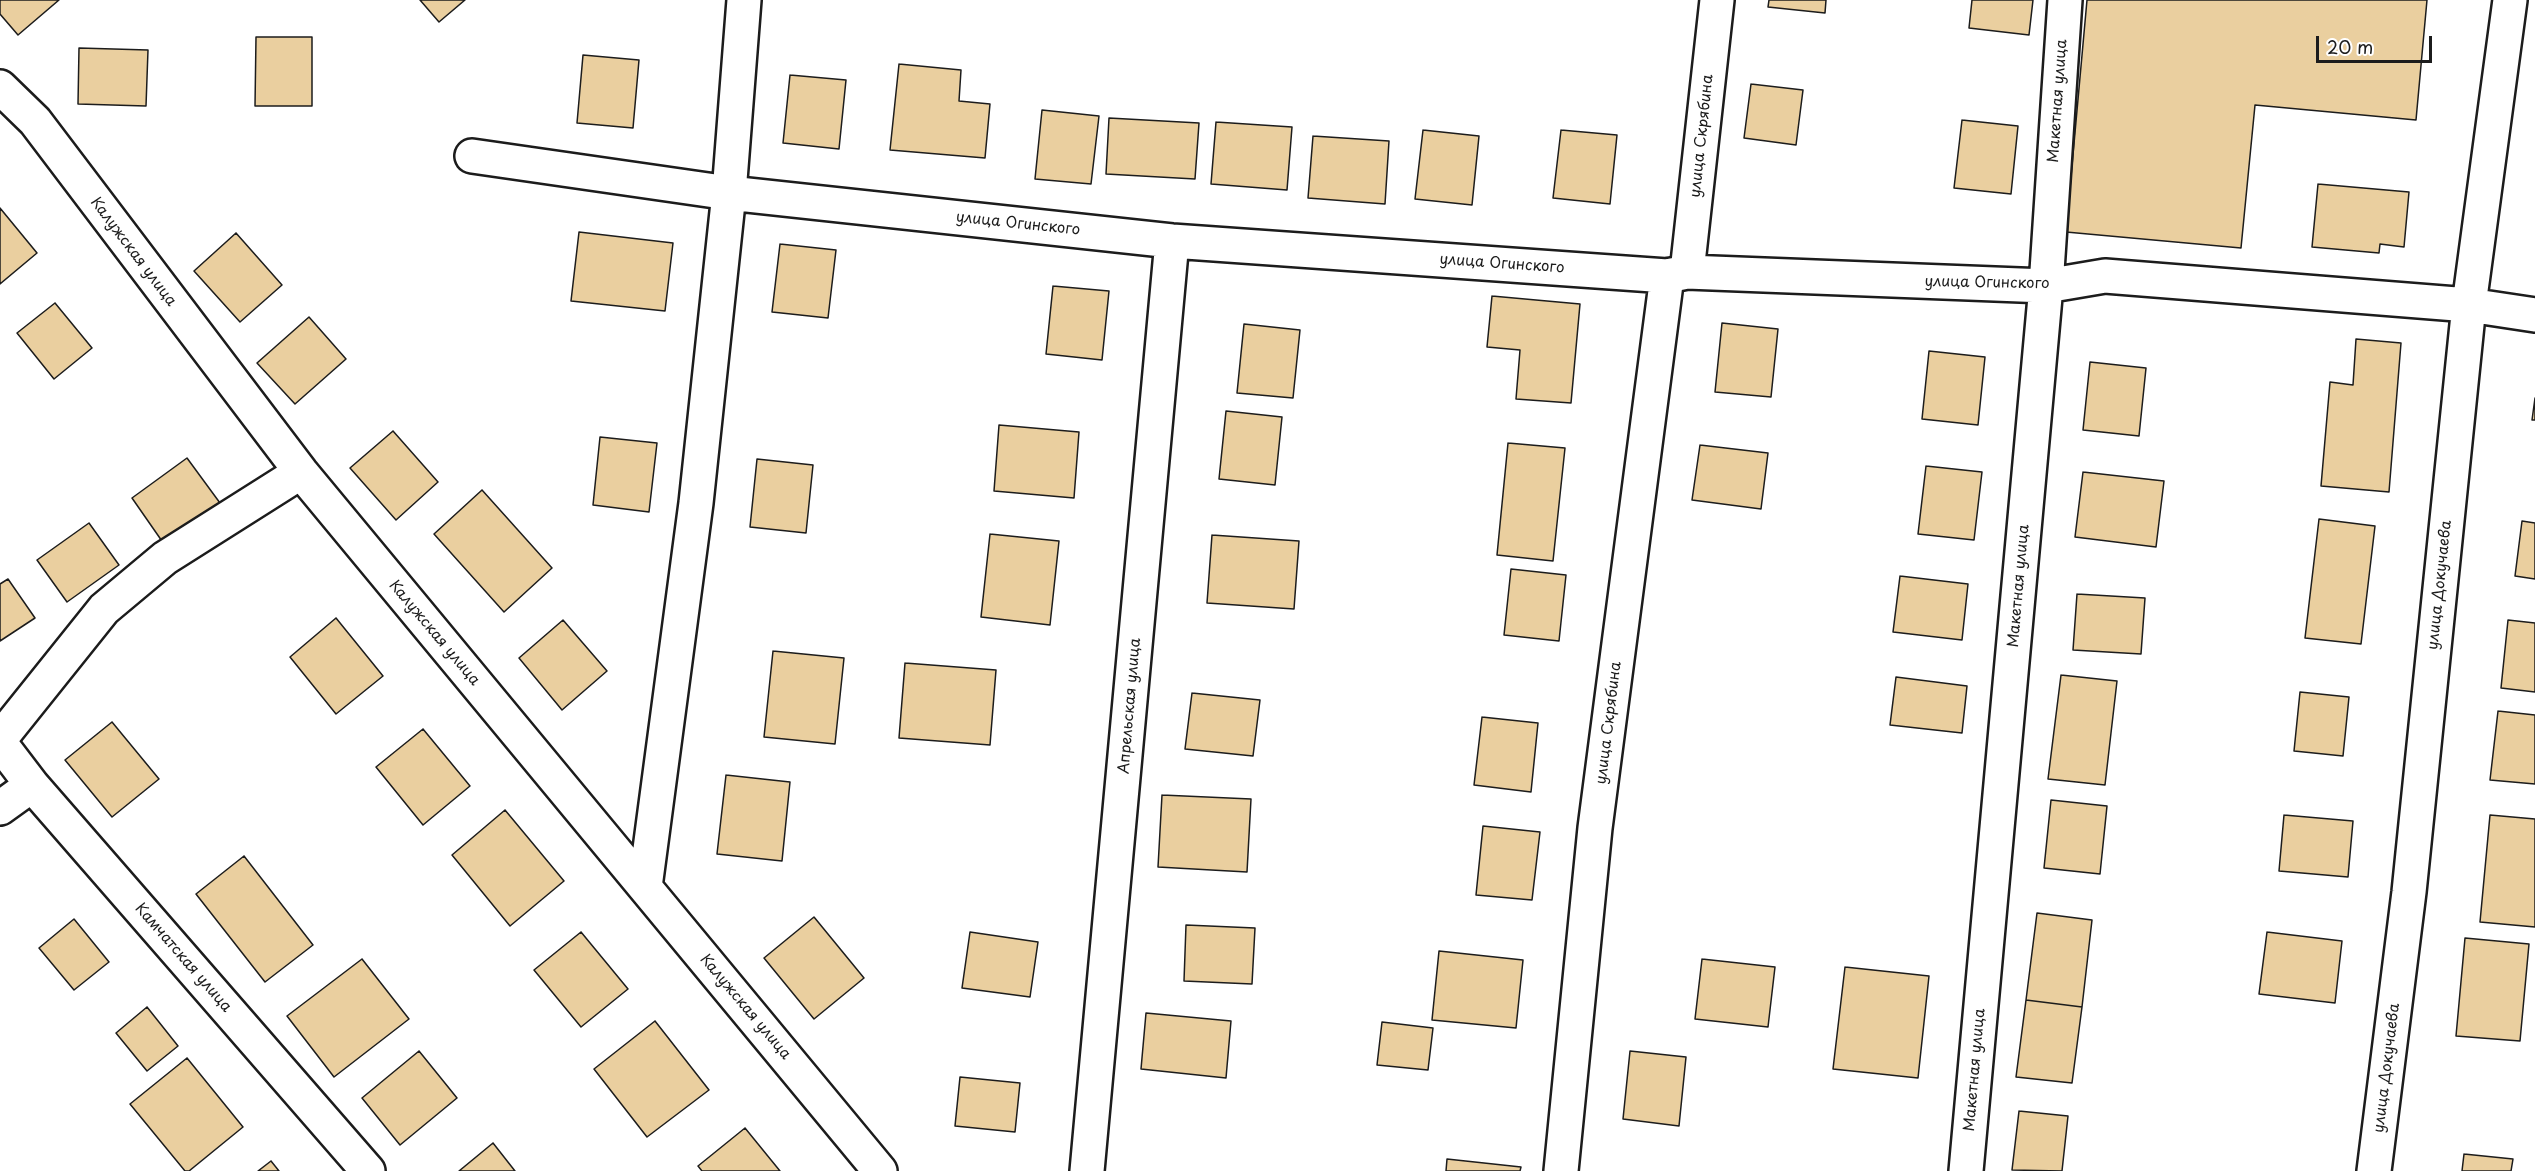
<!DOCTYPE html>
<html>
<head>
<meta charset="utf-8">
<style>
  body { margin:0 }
  #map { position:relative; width:2535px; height:1171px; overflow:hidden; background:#fff; font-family:"Playpen Sans",sans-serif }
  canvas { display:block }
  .scale { position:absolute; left:2316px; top:36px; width:116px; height:27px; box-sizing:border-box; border:3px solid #1c1c1c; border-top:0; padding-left:8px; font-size:18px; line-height:21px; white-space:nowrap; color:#1c1c1c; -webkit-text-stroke:4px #fff; paint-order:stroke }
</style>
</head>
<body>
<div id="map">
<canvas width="2535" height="1171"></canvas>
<div class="scale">20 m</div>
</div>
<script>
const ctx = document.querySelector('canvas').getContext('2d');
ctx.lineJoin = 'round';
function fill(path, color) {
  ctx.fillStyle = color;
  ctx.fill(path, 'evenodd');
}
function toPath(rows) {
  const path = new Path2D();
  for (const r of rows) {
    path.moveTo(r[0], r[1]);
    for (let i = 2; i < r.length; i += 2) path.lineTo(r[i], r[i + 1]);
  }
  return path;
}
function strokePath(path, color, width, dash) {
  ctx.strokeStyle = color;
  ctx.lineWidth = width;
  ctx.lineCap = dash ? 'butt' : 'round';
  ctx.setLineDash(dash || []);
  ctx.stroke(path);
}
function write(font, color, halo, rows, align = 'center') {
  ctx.font = font + ' "Playpen Sans",sans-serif';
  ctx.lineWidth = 6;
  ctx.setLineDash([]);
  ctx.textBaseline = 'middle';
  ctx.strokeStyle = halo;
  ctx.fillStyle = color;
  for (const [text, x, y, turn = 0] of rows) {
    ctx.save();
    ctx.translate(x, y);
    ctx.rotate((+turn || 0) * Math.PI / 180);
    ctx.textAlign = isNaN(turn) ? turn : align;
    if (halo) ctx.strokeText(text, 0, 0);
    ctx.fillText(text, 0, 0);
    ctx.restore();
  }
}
const building = toPath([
  [0,0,59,0,18,35,0,14,0,0],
  [420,0,465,0,439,22,420,0],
  [1769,0,1826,0,1825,13,1768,7,1769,0],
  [1972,0,2033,0,2029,35,1969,28,1972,0],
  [2087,0,2427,0,2416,120,2255,105,2241,248,2066,232,2087,0],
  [256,37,312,37,312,106,255,106,256,37],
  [79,48,148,50,146,106,78,104,79,48],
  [583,55,639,60,633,128,577,123,583,55],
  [899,64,961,70,959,101,990,104,985,158,890,150,899,64],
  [790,75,846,80,839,149,783,143,790,75],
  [1751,84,1803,90,1796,145,1744,138,1751,84],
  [1042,110,1099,116,1091,184,1035,179,1042,110],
  [1109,118,1199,123,1195,179,1106,174,1109,118],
  [1962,120,2018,126,2011,194,1954,188,1962,120],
  [1216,122,1292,127,1287,190,1211,184,1216,122],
  [1423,130,1479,136,1472,205,1415,199,1423,130],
  [1561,130,1617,135,1610,204,1553,198,1561,130],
  [1313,136,1389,141,1385,204,1308,198,1313,136],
  [2318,184,2409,192,2404,247,2380,244,2379,253,2312,247,2318,184],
  [0,208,37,253,0,284,0,208],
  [579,232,673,243,665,311,571,301,579,232],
  [236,233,282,285,240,322,194,271,236,233],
  [780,244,836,250,828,318,772,312,780,244],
  [1053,286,1109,291,1102,360,1046,354,1053,286],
  [1492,296,1580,304,1571,403,1516,399,1520,350,1487,347,1492,296],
  [55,303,92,348,54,379,17,333,55,303],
  [309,317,346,359,295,404,257,363,309,317],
  [1722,323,1778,329,1771,397,1715,392,1722,323],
  [1244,324,1300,330,1293,398,1237,393,1244,324],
  [2356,339,2401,343,2389,492,2321,486,2330,382,2353,385,2356,339],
  [1929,351,1985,357,1978,425,1922,419,1929,351],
  [2090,362,2146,368,2139,436,2083,430,2090,362],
  [2535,398,2535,420,2532,420,2535,398],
  [1226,411,1282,417,1275,485,1219,479,1226,411],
  [999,425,1079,432,1074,498,994,491,999,425],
  [393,431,438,482,396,520,350,468,393,431],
  [600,437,657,443,649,512,593,505,600,437],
  [1508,443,1565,448,1553,561,1497,555,1508,443],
  [1700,445,1768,453,1761,509,1692,500,1700,445],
  [187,458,220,503,164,544,132,498,187,458],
  [757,459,813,465,806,533,750,527,757,459],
  [1926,466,1982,472,1974,540,1918,534,1926,466],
  [2083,472,2164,481,2156,547,2075,537,2083,472],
  [482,490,552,568,504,612,434,534,482,490],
  [2319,519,2375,526,2361,644,2305,638,2319,519],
  [2522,521,2535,523,2535,579,2515,576,2522,521],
  [89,523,119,565,67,602,37,560,89,523],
  [990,534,1059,541,1050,625,981,617,990,534],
  [1212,535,1299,541,1294,609,1207,603,1212,535],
  [1511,569,1566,575,1559,641,1504,635,1511,569],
  [1900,576,1968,584,1962,640,1893,632,1900,576],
  [8,579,35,618,0,641,0,584,8,579],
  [2077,594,2145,598,2141,654,2073,650,2077,594],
  [336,618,383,676,336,714,290,657,336,618],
  [563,620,607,671,562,710,519,658,563,620],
  [2508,620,2535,623,2535,692,2501,688,2508,620],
  [773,651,844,658,835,744,764,737,773,651],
  [905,663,996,670,990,745,899,738,905,663],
  [2061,675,2117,681,2105,785,2048,779,2061,675],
  [1896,677,1967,686,1962,733,1890,725,1896,677],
  [2300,692,2349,697,2343,756,2294,751,2300,692],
  [1192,693,1260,700,1253,756,1185,749,1192,693],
  [2498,711,2535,715,2535,784,2490,780,2498,711],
  [1482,717,1538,723,1531,792,1474,785,1482,717],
  [112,722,159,779,112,817,65,760,112,722],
  [423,729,470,786,423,825,376,767,423,729],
  [726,775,790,782,782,861,717,854,726,775],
  [1162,795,1251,799,1247,872,1158,867,1162,795],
  [2051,800,2107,806,2100,874,2044,868,2051,800],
  [505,810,564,881,510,926,452,855,505,810],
  [2284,815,2353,821,2348,877,2279,871,2284,815],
  [2490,815,2535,819,2535,927,2480,922,2490,815],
  [1483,826,1540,832,1532,900,1476,895,1483,826],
  [244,856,313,945,265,982,196,894,244,856],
  [2037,913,2092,920,2082,1007,2026,1000,2037,913],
  [814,917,864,978,814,1019,764,958,814,917],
  [74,919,109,962,74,990,39,948,74,919],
  [1186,925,1255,928,1252,984,1184,981,1186,925],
  [581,932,628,989,581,1027,534,970,581,932],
  [970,932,1038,942,1030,997,962,988,970,932],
  [2267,932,2342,941,2335,1003,2259,994,2267,932],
  [2465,938,2529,944,2520,1041,2456,1036,2465,938],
  [1439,951,1523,960,1516,1028,1432,1020,1439,951],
  [362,959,409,1019,334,1077,287,1016,362,959],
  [1702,959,1775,967,1768,1027,1695,1019,1702,959],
  [1845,967,1929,976,1918,1078,1833,1069,1845,967],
  [2026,1000,2082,1007,2072,1083,2016,1077,2026,1000],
  [147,1007,178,1046,147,1071,116,1033,147,1007],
  [1146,1013,1231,1021,1226,1078,1141,1069,1146,1013],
  [655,1021,709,1090,647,1137,594,1069,655,1021],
  [1382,1022,1433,1028,1428,1070,1377,1065,1382,1022],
  [419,1051,457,1098,400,1145,362,1098,419,1051],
  [1630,1051,1686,1057,1679,1126,1623,1119,1630,1051],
  [187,1058,243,1127,189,1171,185,1171,130,1104,187,1058],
  [960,1077,1020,1083,1015,1132,955,1126,960,1077],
  [2019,1111,2068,1116,2062,1171,2012,1170,2019,1111],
  [745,1128,780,1171,702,1171,698,1166,745,1128],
  [493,1143,515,1171,459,1171,493,1143],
  [2464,1154,2513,1159,2511,1171,2462,1171,2464,1154],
  [1447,1159,1521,1167,1520,1171,1446,1171,1447,1159],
  [271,1161,279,1171,258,1171,271,1161]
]);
fill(building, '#eacf9f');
strokePath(building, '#1c1c1c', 1.5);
const minor = toPath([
  [0,87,35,121,301,472,880,1171],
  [472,156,729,193,1172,241,1667,276,1687,272,2046,286,2105,276,2469,305,2535,315],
  [1687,272,1717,0],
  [0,739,104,609,165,558,301,472],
  [0,743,32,785,368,1171],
  [0,808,32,785],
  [645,887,696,503,729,193,744,0],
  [1087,1171,1172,241],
  [1561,1171,1595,828,1667,276],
  [1966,1171,2046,286,2065,0],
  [2374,1171,2409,892,2469,305,2510,0]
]);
strokePath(minor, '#1c1c1c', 38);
strokePath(minor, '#fff', 33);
write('15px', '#1c1c1c', '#fff', [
  ["Макетная улица",2058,101,-86],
  ["улица Скрябина",1702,136,-84],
  ["улица Огинского",1018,224,6],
  ["Калужская улица",133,252,53],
  ["улица Огинского",1502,264,4],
  ["улица Огинского",1987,283,1],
  ["улица Докучаева",2440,585,-84],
  ["Макетная улица",2019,586,-85],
  ["Калужская улица",434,633,50],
  ["Апрельская улица",1130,706,-85],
  ["улица Скрябина",1609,723,-83],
  ["Камчатская улица",183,958,49],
  ["Калужская улица",745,1007,50],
  ["улица Докучаева",2387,1068,-83],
  ["Макетная улица",1975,1070,-85]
]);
</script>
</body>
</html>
